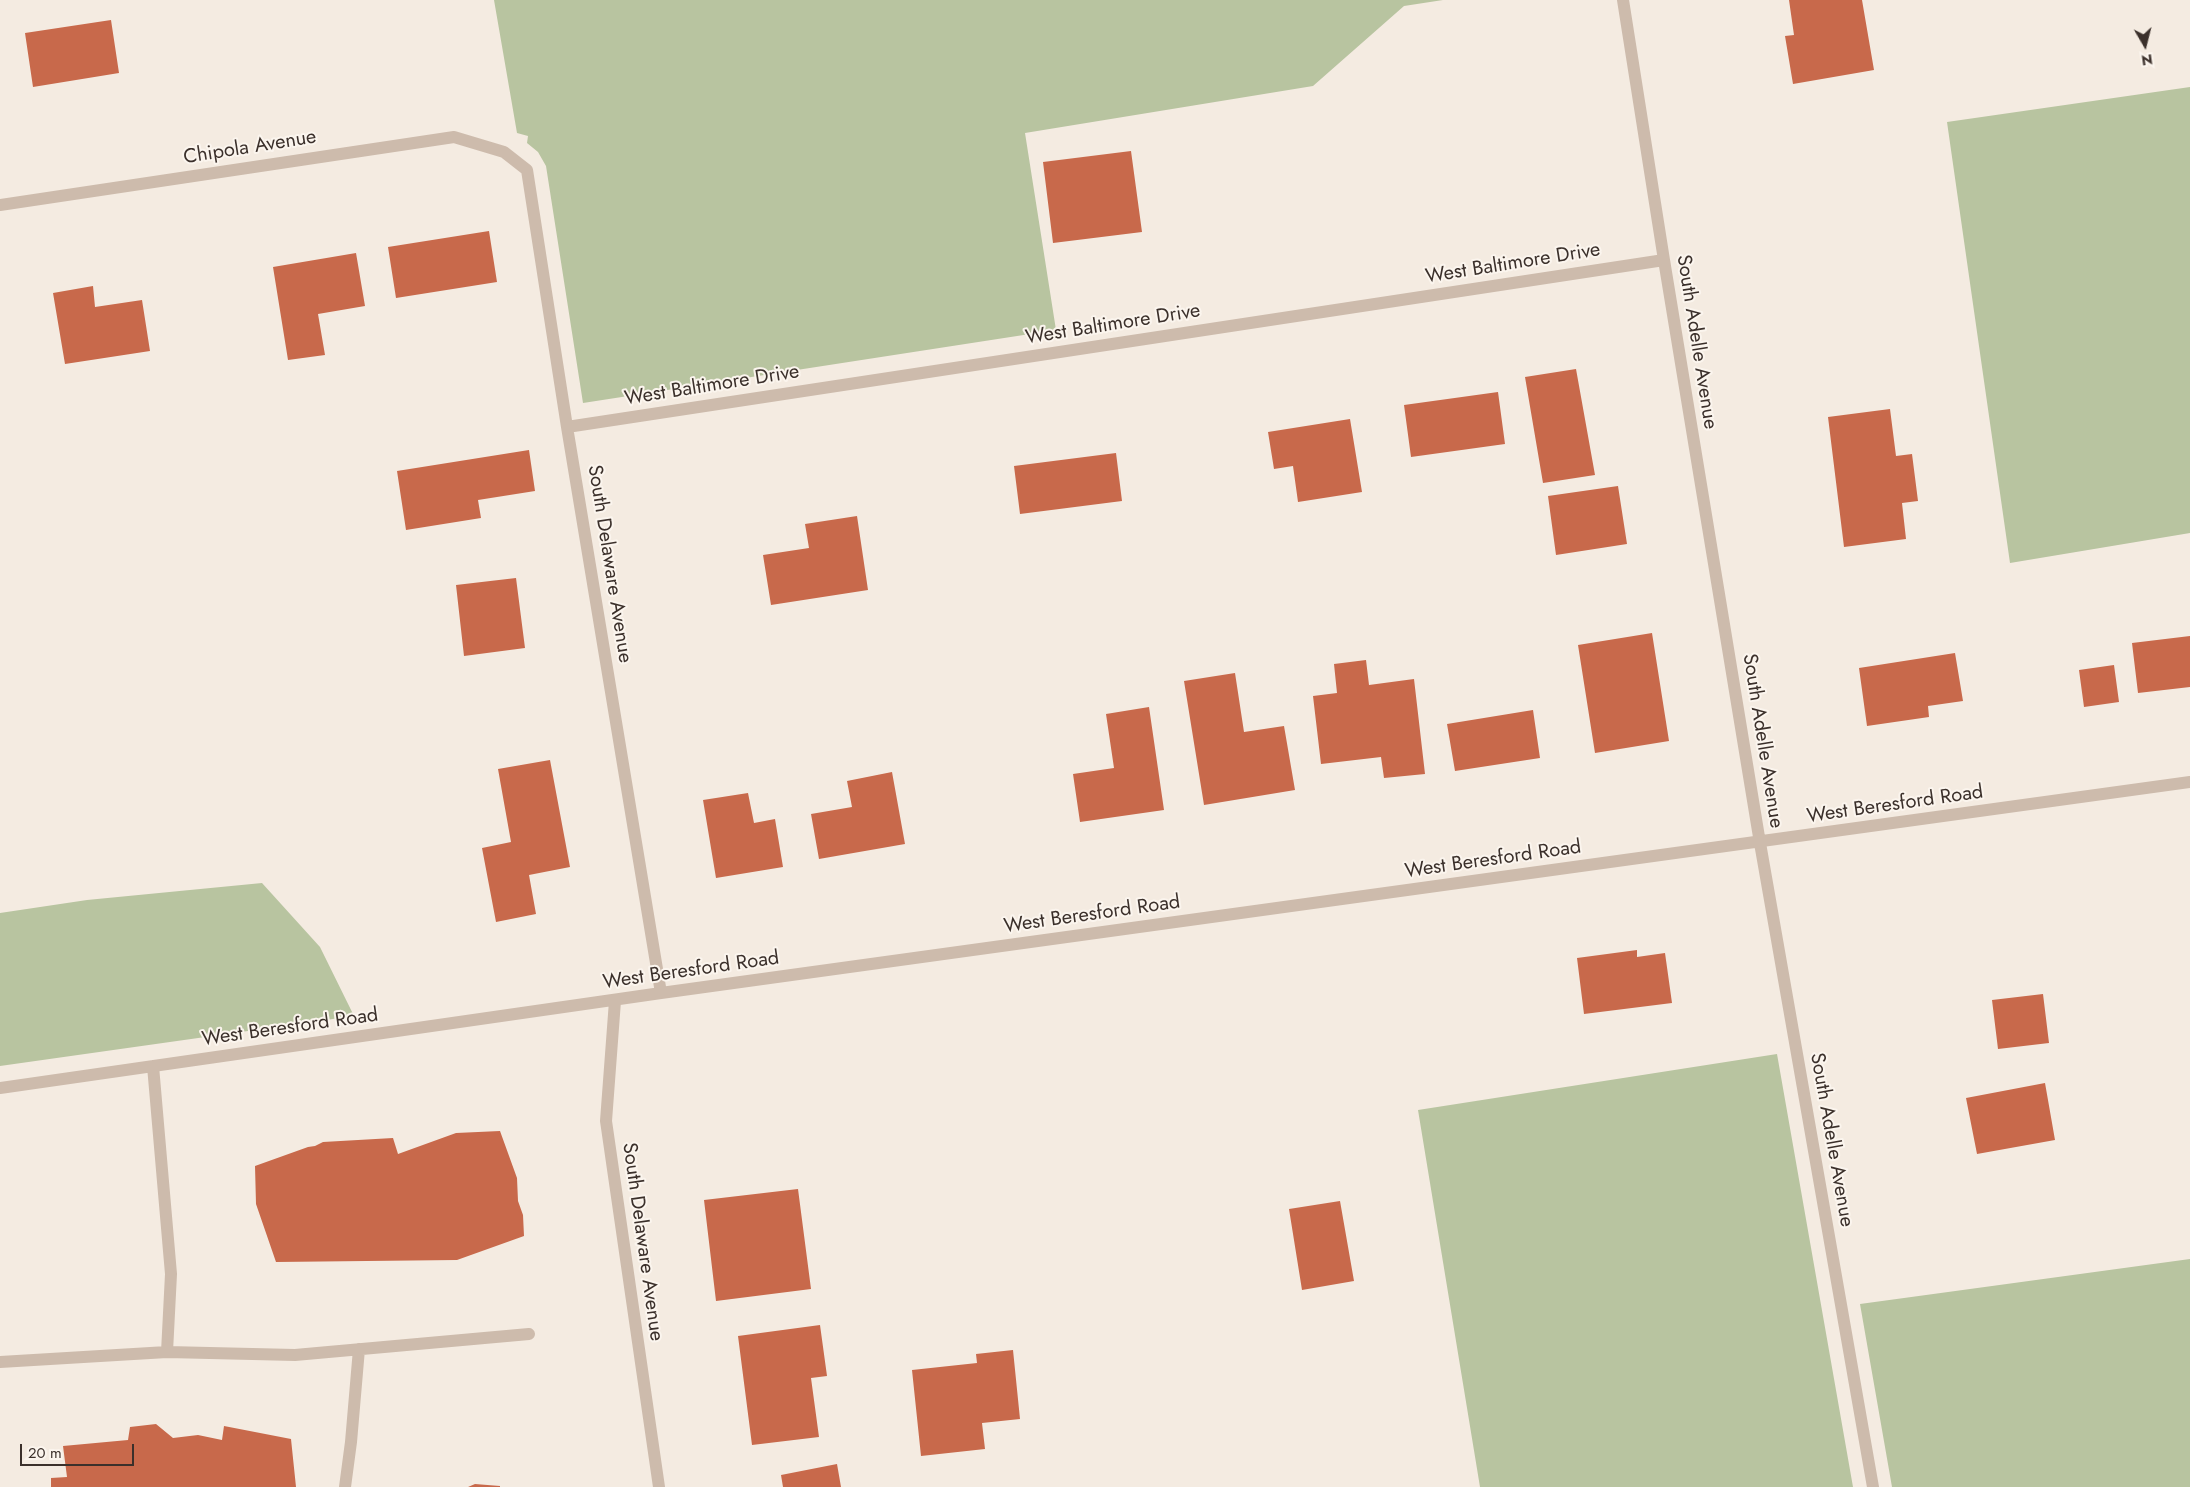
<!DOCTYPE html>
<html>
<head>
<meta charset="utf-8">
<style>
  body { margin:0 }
  #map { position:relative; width:2190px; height:1487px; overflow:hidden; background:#f4ebe1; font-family:Jost,sans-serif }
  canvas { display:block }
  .north { position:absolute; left:2120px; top:20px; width:50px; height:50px; -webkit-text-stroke:4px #fbf5ee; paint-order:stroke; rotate:172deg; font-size:14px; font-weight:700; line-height:20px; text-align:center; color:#3b302b }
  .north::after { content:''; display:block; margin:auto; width:18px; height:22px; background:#3b302b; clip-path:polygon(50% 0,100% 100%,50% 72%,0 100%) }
  .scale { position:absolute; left:20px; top:1444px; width:114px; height:22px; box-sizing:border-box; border:2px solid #3b302b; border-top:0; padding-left:6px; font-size:15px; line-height:18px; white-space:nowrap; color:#3b302b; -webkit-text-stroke:4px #fbf5ee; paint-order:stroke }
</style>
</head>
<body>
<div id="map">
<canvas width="2190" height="1487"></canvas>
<div class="north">N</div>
<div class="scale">20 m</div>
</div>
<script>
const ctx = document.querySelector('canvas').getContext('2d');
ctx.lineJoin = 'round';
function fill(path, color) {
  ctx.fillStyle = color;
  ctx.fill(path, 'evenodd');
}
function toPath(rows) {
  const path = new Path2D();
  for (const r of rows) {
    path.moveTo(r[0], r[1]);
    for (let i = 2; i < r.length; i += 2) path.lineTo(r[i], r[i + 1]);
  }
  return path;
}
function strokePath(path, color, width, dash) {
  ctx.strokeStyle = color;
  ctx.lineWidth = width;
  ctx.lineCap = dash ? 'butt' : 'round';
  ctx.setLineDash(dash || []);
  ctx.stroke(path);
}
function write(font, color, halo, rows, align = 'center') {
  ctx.font = font + ' Jost,sans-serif';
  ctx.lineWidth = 4;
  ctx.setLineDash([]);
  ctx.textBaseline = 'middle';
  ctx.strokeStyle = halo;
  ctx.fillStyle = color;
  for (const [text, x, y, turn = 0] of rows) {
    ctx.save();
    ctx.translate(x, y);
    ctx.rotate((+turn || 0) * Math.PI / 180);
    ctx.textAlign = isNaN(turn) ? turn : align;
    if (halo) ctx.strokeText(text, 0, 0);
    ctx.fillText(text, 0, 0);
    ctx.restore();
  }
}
fill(toPath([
  [494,0,1443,0,1404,6,1313,86,1025,133,1056,330,583,403,546,166,538,152,527,143,528,136,517,133],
  [2190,87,2190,533,2010,563,1947,122],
  [262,883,320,947,354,1016,0,1066,0,913,87,900],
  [1777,1054,1853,1487,1480,1487,1418,1110],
  [2190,1259,2190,1487,1892,1487,1860,1304]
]), '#b8c4a0');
fill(toPath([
  [1789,0,1862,0,1874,70,1793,84,1785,36,1794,35],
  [111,20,119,73,33,87,25,33],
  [1131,151,1142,232,1053,243,1043,162],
  [489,231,497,282,396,298,388,247],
  [356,253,365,306,318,314,325,355,288,360,273,267],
  [93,286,95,307,142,300,150,351,65,364,53,293],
  [1576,369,1595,475,1543,483,1525,377],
  [1498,392,1505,444,1411,457,1404,405],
  [1890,409,1896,456,1912,454,1918,501,1902,503,1906,539,1844,547,1828,417],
  [1350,419,1362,492,1298,502,1293,466,1274,469,1268,432],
  [529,450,535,491,478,500,481,518,406,530,397,471],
  [1116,453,1122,501,1020,514,1014,466],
  [1618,486,1627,544,1556,555,1548,496],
  [857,516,868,590,771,605,763,555,809,548,805,524],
  [516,578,525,648,464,656,456,585],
  [1652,633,1669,741,1595,753,1578,645],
  [2190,636,2190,687,2138,693,2132,643],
  [1955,653,1963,701,1928,706,1929,717,1867,726,1859,668],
  [1366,660,1369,685,1414,679,1425,774,1384,778,1381,757,1321,764,1313,696,1337,693,1334,664],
  [2114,665,2119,702,2084,707,2079,670],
  [1235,673,1244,732,1284,726,1295,790,1204,805,1184,681],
  [1149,707,1164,810,1080,822,1073,774,1114,768,1106,714],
  [1533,710,1540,758,1455,771,1447,724],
  [550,760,570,867,529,875,536,914,496,922,482,848,511,842,498,769],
  [892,772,905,844,819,859,811,814,852,807,847,781],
  [748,793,754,823,775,819,783,867,716,878,703,800],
  [1637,950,1637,957,1665,953,1672,1003,1584,1014,1577,958],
  [2043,994,2049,1043,1998,1049,1992,1000],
  [2045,1083,2055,1140,1977,1154,1966,1098],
  [500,1131,517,1178,518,1201,523,1215,524,1236,457,1260,276,1262,256,1204,255,1166,308,1147,315,1146,323,1142,393,1138,398,1154,456,1133],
  [798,1189,811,1289,716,1301,704,1200],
  [1340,1201,1354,1281,1302,1290,1289,1209],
  [820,1325,827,1376,811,1378,819,1437,752,1445,738,1336],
  [1013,1350,1020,1419,982,1423,985,1449,921,1456,912,1370,977,1363,976,1354],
  [156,1424,173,1438,198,1435,222,1440,224,1426,291,1439,296,1487,51,1487,51,1478,67,1477,63,1446,128,1440,130,1427],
  [837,1464,841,1487,783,1487,781,1475],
  [475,1484,500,1486,500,1487,468,1487]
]), '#c8694b');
strokePath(toPath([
  [1623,0,1664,260,1760,843,1873,1487],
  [0,205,454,137,504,152,527,170,567,427,661,993],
  [567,427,1664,260],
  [615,1001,606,1121,659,1487],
  [153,1066,171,1274,167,1352],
  [0,1088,661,993,2190,782],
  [0,1362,167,1352,295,1355,529,1334],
  [345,1487,351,1442,359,1349]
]), '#cdbbac', 12);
write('20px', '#3b302b', '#fbf5ee', [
  ["Chipola Avenue",250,148,-9],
  ["West Baltimore Drive",1513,264,-9],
  ["West Baltimore Drive",1113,325,-9],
  ["South Adelle Avenue",1696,342,81],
  ["West Baltimore Drive",712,386,-9],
  ["South Delaware Avenue",609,564,81],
  ["South Adelle Avenue",1762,741,81],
  ["West Beresford Road",1895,805,-8],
  ["West Beresford Road",1493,860,-8],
  ["West Beresford Road",1092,915,-8],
  ["West Beresford Road",691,971,-8],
  ["West Beresford Road",290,1028,-8],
  ["South Adelle Avenue",1831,1140,80],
  ["South Delaware Avenue",642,1242,82]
]);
</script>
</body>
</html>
